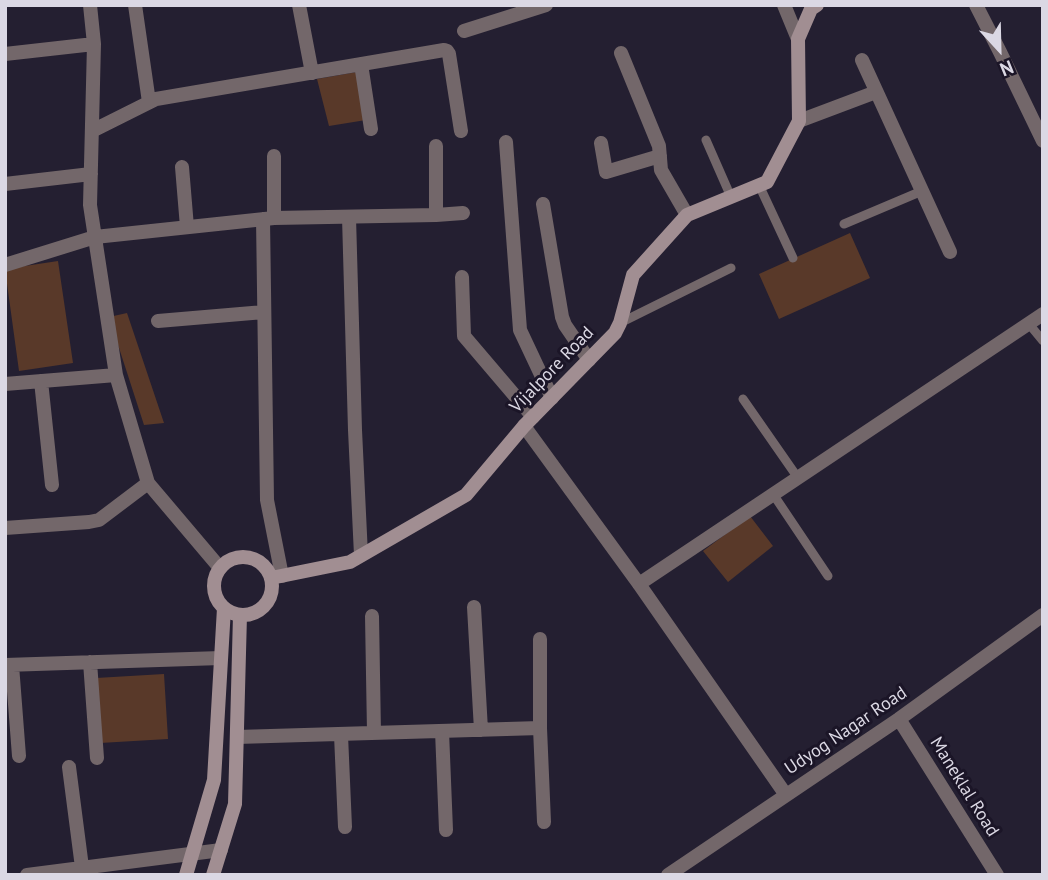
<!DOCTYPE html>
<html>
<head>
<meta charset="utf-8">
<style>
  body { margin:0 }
  #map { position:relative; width:1048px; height:880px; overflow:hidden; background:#241f31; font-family:"PT Sans",sans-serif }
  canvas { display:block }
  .frame { position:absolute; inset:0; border:7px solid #dbd8e4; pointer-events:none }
  .north { position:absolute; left:964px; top:14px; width:70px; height:70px; -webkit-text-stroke:5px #1b1527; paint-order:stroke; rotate:158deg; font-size:19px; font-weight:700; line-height:28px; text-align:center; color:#dbd8e4 }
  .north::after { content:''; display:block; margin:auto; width:24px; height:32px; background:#dbd8e4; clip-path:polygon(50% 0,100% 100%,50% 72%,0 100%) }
</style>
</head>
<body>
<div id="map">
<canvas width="1048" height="880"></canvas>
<div class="frame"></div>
<div class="north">N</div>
</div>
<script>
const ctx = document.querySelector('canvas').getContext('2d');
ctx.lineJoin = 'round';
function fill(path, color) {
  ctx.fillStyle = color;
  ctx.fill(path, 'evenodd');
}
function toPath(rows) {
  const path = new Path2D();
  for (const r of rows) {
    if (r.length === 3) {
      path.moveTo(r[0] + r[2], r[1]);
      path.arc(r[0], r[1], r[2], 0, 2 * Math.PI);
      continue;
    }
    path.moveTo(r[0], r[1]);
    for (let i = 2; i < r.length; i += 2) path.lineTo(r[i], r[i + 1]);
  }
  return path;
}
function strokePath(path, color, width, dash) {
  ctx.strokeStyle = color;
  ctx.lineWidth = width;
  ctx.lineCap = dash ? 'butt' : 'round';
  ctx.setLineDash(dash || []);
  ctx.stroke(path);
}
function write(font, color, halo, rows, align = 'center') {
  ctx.font = font + ' "PT Sans",sans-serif';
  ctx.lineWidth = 6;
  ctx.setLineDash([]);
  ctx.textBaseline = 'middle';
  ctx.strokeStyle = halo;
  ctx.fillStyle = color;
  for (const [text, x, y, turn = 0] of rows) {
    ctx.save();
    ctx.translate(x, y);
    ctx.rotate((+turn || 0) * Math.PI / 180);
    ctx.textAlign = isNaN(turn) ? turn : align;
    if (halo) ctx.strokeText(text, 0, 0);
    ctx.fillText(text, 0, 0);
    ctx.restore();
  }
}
fill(toPath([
  [357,72,366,120,329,126,317,79],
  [850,233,870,278,779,319,759,274],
  [58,261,73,363,19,371,5,269],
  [127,313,164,423,144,425,109,317],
  [750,516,773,546,728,582,703,551],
  [164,674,168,739,100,743,96,678]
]), '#593929');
strokePath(toPath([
  [706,140,731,197],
  [759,185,793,258],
  [844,224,922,191],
  [620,323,731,268],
  [1029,324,1043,341],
  [743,399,798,478],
  [773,494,828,576]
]), '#73676a', 9);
strokePath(toPath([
  [90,5,94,44,90,205,116,375,148,483,220,568],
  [135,5,149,102],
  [299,5,312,73],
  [784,5,798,39],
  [976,5,1000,52,1043,141],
  [464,31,546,5],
  [621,53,659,146,661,170,687,215],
  [5,54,94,44],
  [862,60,950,252],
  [361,64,371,129],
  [799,121,876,92],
  [92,131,156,99,444,50,447,51,449,54,461,131],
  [506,142,520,330,552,398],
  [601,143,606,172,660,156],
  [436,146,436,215],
  [274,156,274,218],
  [182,167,187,227],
  [5,184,91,174],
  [543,204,562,317,565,325,589,360],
  [349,217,355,430,361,555],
  [263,219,267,500,282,576],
  [5,265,95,237,274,218,436,215,463,213],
  [462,277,464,336,533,417],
  [158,321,264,312],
  [41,381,52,485],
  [5,384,116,375],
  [524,426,639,584,786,795],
  [5,528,89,522,99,520,148,483],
  [639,584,1043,314],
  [474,607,481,730],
  [372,616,374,733],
  [540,639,540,728,544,822],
  [90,662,97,758],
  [5,665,221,658],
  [12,665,19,756],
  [899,719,997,875],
  [442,731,446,830],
  [341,735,345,827],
  [237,737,540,728],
  [69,767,83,875],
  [27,875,221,850],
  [668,875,899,719,1043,615]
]), '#73676a', 14);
strokePath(toPath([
  [243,586,29],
  [271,578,350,562,466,495,524,426,615,333,620,323,633,275,687,215,767,182,799,121,798,39,811,9,817,5],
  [186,875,214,780,224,608],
  [213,875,235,804,240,615]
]), '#a18e92', 14);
write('18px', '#dbd8e4', '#1b1527', [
  ["Vijalpore Road",552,370,-46],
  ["Udyog Nagar Road",846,731,-34],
  ["Maneklal Road",964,787,58]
]);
</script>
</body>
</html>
